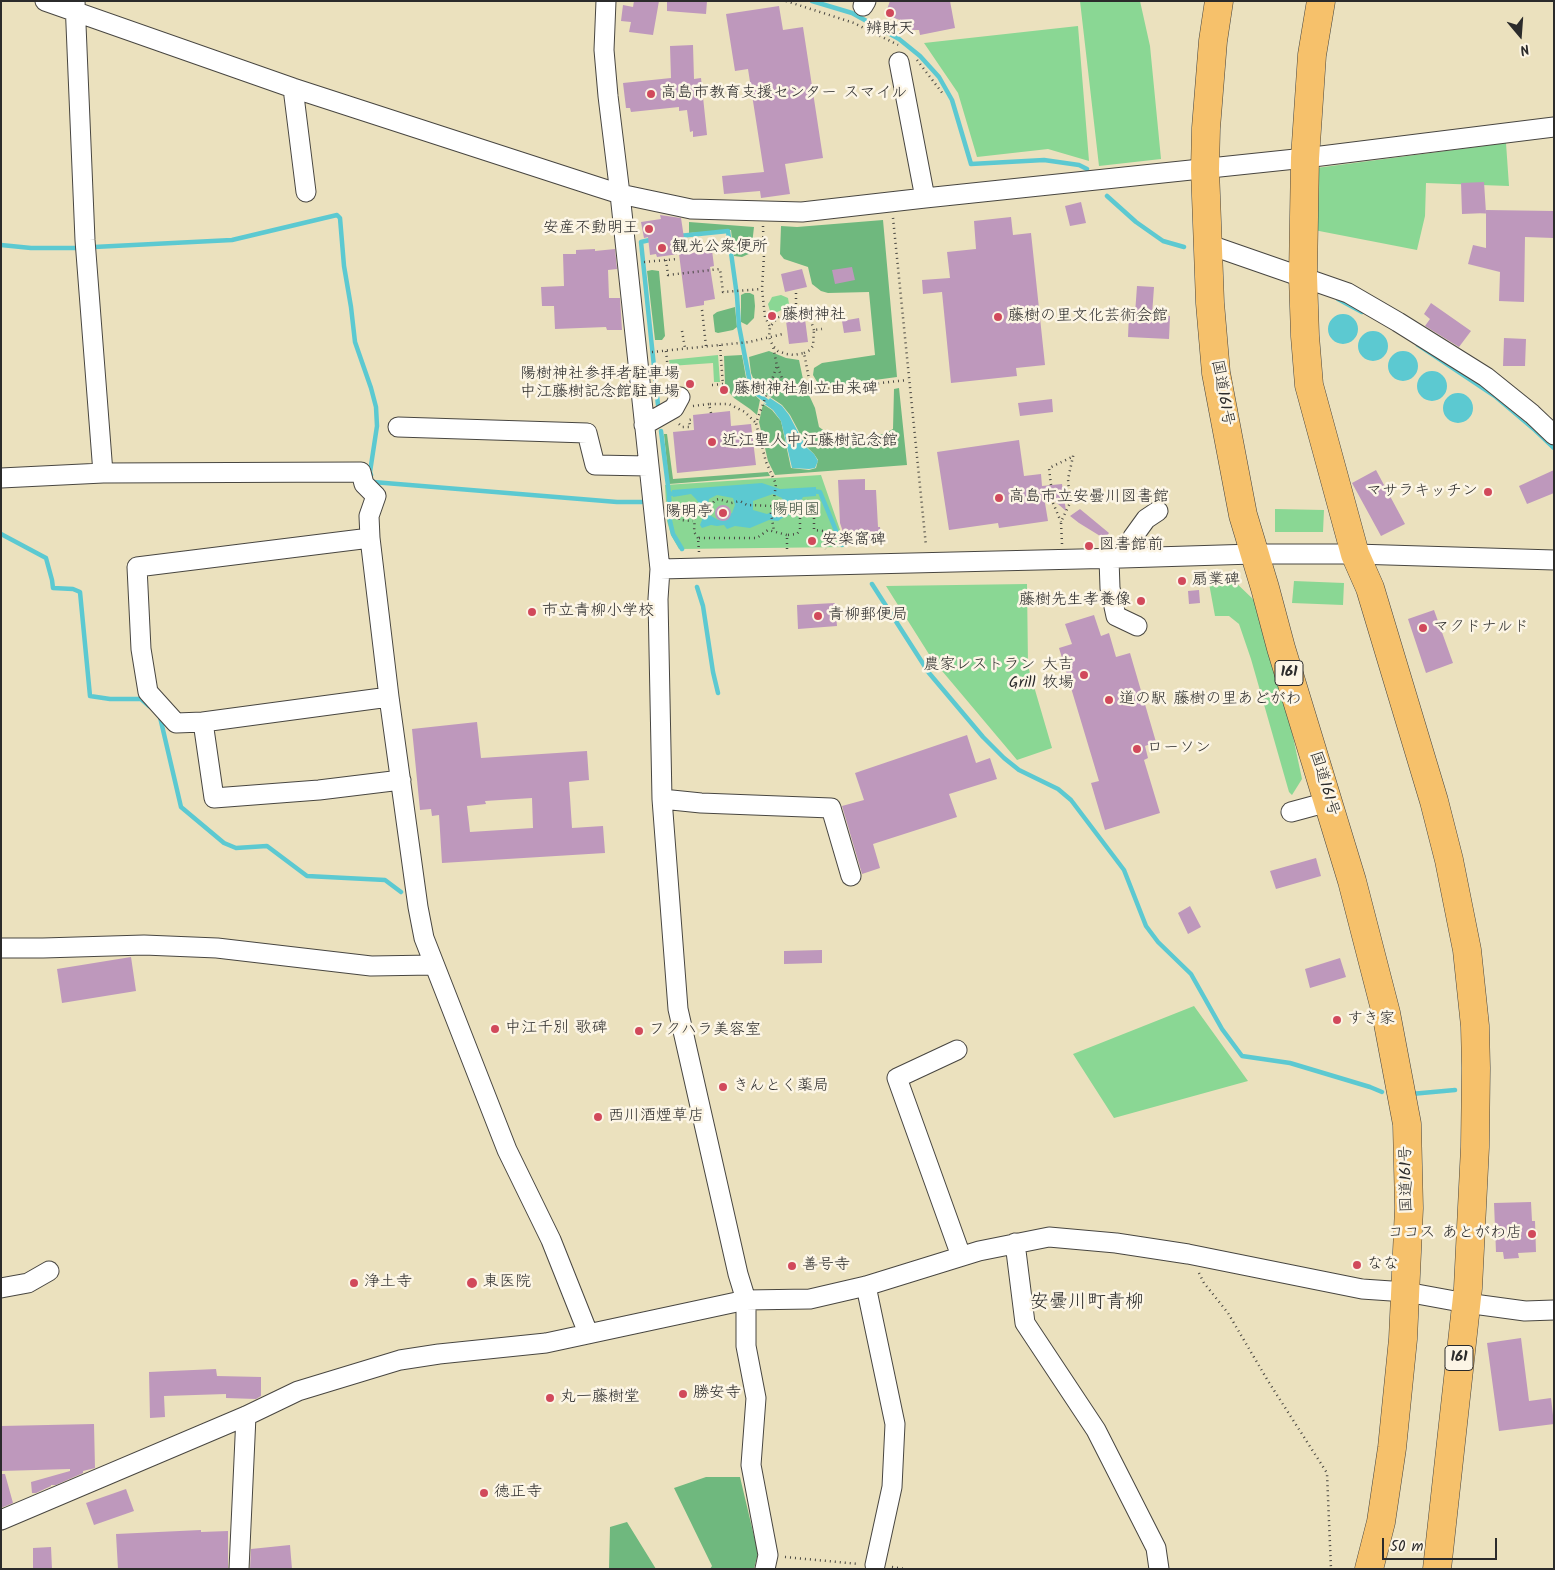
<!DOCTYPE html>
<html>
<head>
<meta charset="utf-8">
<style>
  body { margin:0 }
  #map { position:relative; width:1555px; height:1570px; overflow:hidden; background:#ebe1be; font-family:Kalam,sans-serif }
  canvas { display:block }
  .frame { position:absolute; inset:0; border:2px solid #2b2b2b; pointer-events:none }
  .north { position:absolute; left:1495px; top:10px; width:50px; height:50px; -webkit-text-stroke:4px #fcf5e5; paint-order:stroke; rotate:162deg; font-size:14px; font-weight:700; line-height:20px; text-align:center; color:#2b2b2b }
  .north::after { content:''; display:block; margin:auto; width:18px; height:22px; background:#2b2b2b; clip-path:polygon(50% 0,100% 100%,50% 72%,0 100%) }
  .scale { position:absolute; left:1382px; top:1538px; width:115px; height:22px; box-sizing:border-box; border:2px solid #2b2b2b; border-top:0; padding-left:6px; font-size:15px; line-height:18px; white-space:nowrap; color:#2b2b2b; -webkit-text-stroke:4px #fcf5e5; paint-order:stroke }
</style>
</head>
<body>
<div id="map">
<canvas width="1555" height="1570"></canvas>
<div class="frame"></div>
<div class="north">N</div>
<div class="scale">50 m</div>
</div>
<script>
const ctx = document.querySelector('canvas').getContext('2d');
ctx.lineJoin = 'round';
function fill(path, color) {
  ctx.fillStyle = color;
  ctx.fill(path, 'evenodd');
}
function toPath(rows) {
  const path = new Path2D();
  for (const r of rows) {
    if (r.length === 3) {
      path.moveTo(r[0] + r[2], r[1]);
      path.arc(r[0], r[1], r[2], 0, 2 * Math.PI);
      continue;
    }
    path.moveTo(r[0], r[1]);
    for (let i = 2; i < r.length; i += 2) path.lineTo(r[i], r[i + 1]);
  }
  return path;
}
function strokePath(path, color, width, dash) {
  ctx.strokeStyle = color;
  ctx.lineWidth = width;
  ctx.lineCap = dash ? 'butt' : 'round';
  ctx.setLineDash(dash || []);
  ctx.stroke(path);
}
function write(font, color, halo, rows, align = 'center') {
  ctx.font = font + ' Kalam,"Klee One",sans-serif';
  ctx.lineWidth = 5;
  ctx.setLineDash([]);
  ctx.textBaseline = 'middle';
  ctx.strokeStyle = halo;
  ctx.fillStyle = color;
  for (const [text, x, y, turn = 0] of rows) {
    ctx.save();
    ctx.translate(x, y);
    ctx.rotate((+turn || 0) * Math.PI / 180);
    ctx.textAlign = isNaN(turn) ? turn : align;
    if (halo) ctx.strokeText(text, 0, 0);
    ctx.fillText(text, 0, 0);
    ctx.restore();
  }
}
fill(toPath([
  [1080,1,1140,1,1150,46,1161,159,1099,166],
  [1078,26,1089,161,1048,149,977,157,958,93,924,43],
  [1506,143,1509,186,1426,183,1425,216,1417,250,1314,230,1316,168],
  [781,295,788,298,789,304,786,308,775,313,770,311,768,304,770,301,772,297],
  [718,355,720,382,714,382,713,363,670,366,669,360],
  [821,475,846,547,679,549,671,535,667,521,665,485],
  [1275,509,1324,510,1323,532,1275,532],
  [1208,578,1231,578,1255,601,1292,732,1302,779,1292,795,1289,792,1251,659,1239,624,1229,616,1215,616],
  [1294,581,1344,583,1343,605,1292,603],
  [1027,584,1028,666,1052,748,1017,760,932,659,886,586],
  [1194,1006,1248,1081,1114,1118,1073,1054]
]), '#8ad794');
fill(toPath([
  [883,220,897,377,830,386,819,385,813,375,814,368,822,363,875,355,869,292,828,293,821,291,812,284,808,267,784,259,780,254,781,226,797,227],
  [689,222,754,227,751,253,742,257,734,256,731,230,689,233],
  [652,270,659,271,665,336,662,340,655,340,647,271],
  [745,293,750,293,754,295,755,306,754,318,747,325,741,322,741,295],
  [735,307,737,327,733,330,718,333,715,332,713,315,717,312],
  [769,351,786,358,799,360,804,384,815,408,819,427,833,437,858,438,883,434,893,429,894,389,899,388,907,465,775,475,768,461,759,422,763,404,772,410,781,421,791,468,809,470,816,468,818,460,814,454,807,447,790,415,782,405,757,388,751,373,749,357],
  [742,355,748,389,760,400,757,415,750,409,734,398,729,392,728,385,725,384,724,356],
  [664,434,667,434,673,479,768,472,770,476,669,484],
  [706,1477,740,1477,758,1553,754,1569,710,1569,712,1566,674,1488],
  [627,1522,656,1569,609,1569,610,1527]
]), '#6fb87e');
fill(toPath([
  [1343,329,15],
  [1373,346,15],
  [1403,366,15],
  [1432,386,15],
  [1458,408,15],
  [770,398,782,406,789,415,806,447,814,454,818,461,815,468,809,469,792,468,781,421,773,410,763,403,766,404],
  [762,483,780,489,816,487,816,496,803,497,793,516,790,515,785,516,778,521,769,520,750,528,735,526,727,529,724,525,717,526,711,525,702,528,700,525,704,515,702,507,696,499,691,494,673,497,672,490],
  [773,494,782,498,784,502,779,509,767,514,753,510,753,501],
  [717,495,733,498,735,505,732,513,718,520,708,514,707,509,709,499]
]), '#5cc9d1');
strokePath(toPath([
  [812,1,852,13,899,39,920,56,939,77,952,100,971,164,1044,160,1079,165,1087,169],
  [1107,196,1136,222,1163,241,1184,247],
  [679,236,728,231,737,296,739,326,750,383,757,394,771,404],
  [654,239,641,242,658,405],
  [1,245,31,248,80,248],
  [94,247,232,240,337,215,340,218,344,266,351,307,355,342,371,388,376,407,377,426,370,472,371,475],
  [1338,299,1362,312],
  [1418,345,1496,397,1535,430,1554,448],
  [661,431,669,494,670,521,673,534,682,549],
  [373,482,617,502,642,502],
  [811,491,820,492,842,545],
  [669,494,679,493],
  [1,534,46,558,52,580,53,588,73,589,80,592,90,696,110,699,141,699,149,706],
  [872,584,929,673,983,737,1004,758,1019,770,1058,789,1071,800,1124,870,1146,926,1158,942,1191,974,1222,1029,1242,1056,1290,1063,1370,1087,1382,1092],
  [697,587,703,606,713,672,718,693],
  [160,717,181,807,224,843,236,848,267,846,307,876,385,880,401,892],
  [1411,1094,1455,1090]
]), '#5cc9d1', 4.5);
fill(toPath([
  [634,1,659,1,653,35,629,32,631,22,621,21,623,5,633,7],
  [667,1,707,1,706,14,667,11],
  [890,1,950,1,955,28,920,35,919,30,900,30,900,20,885,15],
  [779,6,783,30,803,27,823,158,785,164,790,194,761,198,760,191,724,194,722,176,764,172,748,69,735,71,726,14],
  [693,45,694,79,701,78,707,135,693,137,693,131,690,132,687,110,679,111,679,107,631,112,630,108,626,108,623,83,671,78,670,46],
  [1484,182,1486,213,1462,214,1461,183],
  [1081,202,1086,223,1070,226,1065,206],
  [1486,210,1554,211,1554,238,1525,237,1524,302,1499,301,1500,272,1468,264,1473,245,1486,248],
  [660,215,681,218,686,251,690,250,691,253,712,250,714,266,710,267,715,299,704,301,704,305,686,308,679,254,657,257,656,254,650,255,648,237,644,238,641,222,661,219],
  [1011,217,1013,235,1031,233,1045,365,1016,368,1017,376,951,383,942,292,923,294,922,280,950,278,947,252,976,249,974,221],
  [595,249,595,251,615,249,617,269,608,270,609,298,620,298,622,330,607,330,606,327,555,329,554,306,542,306,541,287,564,286,563,254,576,254,576,250],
  [852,267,855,280,835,284,832,270],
  [802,269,807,287,785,292,781,274],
  [1137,286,1154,287,1152,315,1170,316,1169,339,1128,337,1129,313,1135,314],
  [1431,303,1471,331,1459,347,1425,326,1430,319,1424,314],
  [859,318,861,331,844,333,842,321],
  [805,319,808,342,789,344,786,321],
  [1504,338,1526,339,1525,366,1503,366],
  [1052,399,1053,412,1020,416,1018,403],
  [730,411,731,426,751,424,756,465,677,473,673,432,694,430,693,415],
  [1019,440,1024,476,1041,474,1042,486,1062,484,1066,511,1043,491,1048,521,999,528,998,523,949,530,937,452],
  [1376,470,1405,524,1381,536,1352,483],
  [1554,470,1554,493,1527,504,1519,486],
  [865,479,865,490,876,490,878,527,880,527,881,543,850,544,849,538,845,538,840,523,838,480],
  [723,513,8],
  [1080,509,1109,533,1105,539,1079,523,1070,516],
  [1199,590,1200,603,1189,604,1188,591],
  [835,603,837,626,798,629,797,605],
  [1434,610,1453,663,1426,673,1408,619],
  [1094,615,1101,636,1109,633,1116,657,1130,653,1156,742,1145,746,1148,758,1144,760,1160,813,1105,830,1091,783,1099,781,1059,648,1072,644,1065,624],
  [477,722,481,758,587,751,589,780,569,782,572,828,603,826,605,853,442,863,439,815,432,816,431,809,420,810,412,729],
  [532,798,533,828,470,832,467,806,486,804,485,801],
  [967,735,976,763,990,758,997,779,949,794,957,817,873,844,880,868,862,874,842,806,864,800,855,773],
  [1316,858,1321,876,1276,889,1270,871],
  [1190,906,1201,927,1188,934,1178,913],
  [822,950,822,963,784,964,784,951],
  [131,957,136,991,62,1003,57,969],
  [1340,958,1346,977,1310,988,1305,969],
  [1531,1202,1532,1221,1535,1221,1536,1252,1518,1253,1519,1258,1504,1259,1503,1252,1496,1252,1494,1203],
  [1521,1338,1529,1401,1551,1398,1554,1424,1499,1431,1487,1343],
  [216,1369,217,1376,261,1377,261,1396,256,1399,226,1398,226,1394,164,1396,165,1417,150,1418,149,1372],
  [94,1424,95,1468,83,1471,83,1473,56,1485,51,1485,51,1486,36,1493,32,1493,31,1482,70,1471,70,1469,1,1471,1,1426],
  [1,1474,5,1474,13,1503,1,1508],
  [126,1489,134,1511,94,1525,86,1503],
  [201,1530,201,1532,228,1531,228,1569,118,1569,116,1534],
  [290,1545,292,1569,250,1569,251,1549],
  [51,1547,52,1569,33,1569,33,1548]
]), '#be98bc');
const minor = toPath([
  [45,1,293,88,598,187,620,194,691,209,802,212,925,198,1305,158,1554,127],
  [75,1,85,240,103,473],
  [606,1,604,50,608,96,620,194,660,569,658,599,662,799,678,1009,738,1274,746,1300,746,1346,756,1398,751,1465,768,1555,765,1569],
  [863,6,866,1],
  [899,62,925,198],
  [293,88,306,192],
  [1207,244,1348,293,1398,322,1486,377,1532,414,1554,435],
  [644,425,674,408,680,397],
  [398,427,587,433,595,465,648,466],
  [1,478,103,473,361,472,364,484,376,496,369,516,370,538,389,697,418,907,424,938,507,1150,551,1240,588,1333],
  [370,538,137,567,141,649,148,692,176,723,203,722,389,697],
  [1122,558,1133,537,1146,519,1158,511],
  [1109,559,1110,588,1116,616,1137,626],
  [660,569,1122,558,1254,554,1355,554,1554,560],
  [203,722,214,798,319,790,401,780],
  [662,799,701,803,831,808,851,876],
  [1291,812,1328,802],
  [1,948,43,948,144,945,217,948,371,966,433,965],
  [957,1050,897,1078,961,1256],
  [1015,1243,1025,1323,1096,1430,1156,1548,1159,1569],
  [866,1286,895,1424,892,1487,875,1565],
  [1,1288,28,1283,49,1271],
  [1,1520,246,1416,298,1391,400,1360,439,1354,546,1343,746,1300,810,1299,866,1286,979,1251,1049,1237,1116,1243,1188,1254,1362,1289,1406,1292,1466,1303,1525,1311,1554,1310],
  [239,1569,246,1416]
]);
const highway = toPath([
  [1219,1,1213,41,1206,128,1205,169,1210,303,1216,373,1243,515,1265,588,1281,648,1352,881,1386,1013,1407,1124,1409,1208,1403,1339,1392,1448,1381,1522,1369,1569],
  [1321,1,1312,55,1305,158,1303,276,1305,336,1309,385,1355,554,1370,588,1434,801,1449,860,1467,950,1475,1026,1476,1068,1475,1147,1468,1288,1437,1569]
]);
strokePath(minor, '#484641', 21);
strokePath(highway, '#484641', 29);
strokePath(toPath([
  [786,1,854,23,898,45],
  [917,60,943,94],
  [893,218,926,546],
  [763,226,764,255,762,289,765,317,770,327],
  [666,260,668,275,720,269,723,292,762,289],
  [644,262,677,259],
  [796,293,796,313],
  [702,310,706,346],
  [814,330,811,321,805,315,796,313,784,314,777,318,770,327,769,337,773,346,778,351,786,354,794,355,804,353,810,384,816,390,908,380],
  [682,331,685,348],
  [720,345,723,386],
  [666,351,668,370],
  [652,352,749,342,783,334],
  [804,353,810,350,813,346,814,330,822,329],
  [778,367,785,387,790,392,800,395,816,390],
  [712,385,723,384],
  [693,406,709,404],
  [711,413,709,404,729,404,745,412,756,423],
  [679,424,682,427,690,427,689,420,693,419],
  [1051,485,1049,468,1072,457],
  [1063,493,1069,492],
  [1053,503,1061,522],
  [773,506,776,484,766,462,756,423,777,366,773,346],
  [671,517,678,516,679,520,693,521],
  [698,538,694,532,695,514,710,511,712,504,715,500,719,499,731,503,740,501,747,505,773,506,771,513,774,531],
  [1062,544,1061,522,1070,503,1068,479,1074,452],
  [787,549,787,535,797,534,800,530,800,513,814,513,814,530,824,531,826,549],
  [699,552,698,538,757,538,768,530,787,535],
  [1199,1273,1204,1283,1228,1313,1268,1381,1327,1473,1331,1569],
  [785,1557,859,1564],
  [892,1567,905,1569]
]), '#484641', 2.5, [1, 4]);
strokePath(minor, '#fff', 19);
strokePath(highway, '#f6c16b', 28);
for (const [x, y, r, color] of [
  [890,13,5,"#d1495b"],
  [651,94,5,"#d1495b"],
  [649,229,5,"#d1495b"],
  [662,248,5,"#d1495b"],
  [772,316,5,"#d1495b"],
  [998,317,5,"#d1495b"],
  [690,384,5,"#d1495b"],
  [724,390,5,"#d1495b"],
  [712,442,5,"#d1495b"],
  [1488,492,5,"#d1495b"],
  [999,498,5,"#d1495b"],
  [723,513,5,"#d1495b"],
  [812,541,5,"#d1495b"],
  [1089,546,5,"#d1495b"],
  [1182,581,5,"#d1495b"],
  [1141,601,5,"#d1495b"],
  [532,612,5,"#d1495b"],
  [818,616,5,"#d1495b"],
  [1423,628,5,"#d1495b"],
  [1084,675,5,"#d1495b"],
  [1109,700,5,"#d1495b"],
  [1137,749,5,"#d1495b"],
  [1337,1020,5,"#d1495b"],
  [495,1029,5,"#d1495b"],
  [639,1031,5,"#d1495b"],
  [723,1087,5,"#d1495b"],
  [598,1117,5,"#d1495b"],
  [1532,1234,5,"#d1495b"],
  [1357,1265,5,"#d1495b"],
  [792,1266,5,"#d1495b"],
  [354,1283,5,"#d1495b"],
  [472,1283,6,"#d1495b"],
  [683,1394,5,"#d1495b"],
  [550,1398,5,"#d1495b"],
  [484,1493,5,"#d1495b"]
]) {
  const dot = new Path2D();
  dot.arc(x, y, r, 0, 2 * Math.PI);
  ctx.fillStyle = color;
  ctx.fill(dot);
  strokePath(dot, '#fcf5e5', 2);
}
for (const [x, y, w] of [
  [1289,673,28],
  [1459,1358,28]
]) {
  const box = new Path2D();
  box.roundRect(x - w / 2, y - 12.5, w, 25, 4);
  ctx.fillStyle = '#fcf5e5';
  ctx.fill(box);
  strokePath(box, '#2b2b2b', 1);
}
write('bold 15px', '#2b2b2b', null, [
  ["161",1289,673],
  ["161",1459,1358]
]);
write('16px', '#2b2b2b', '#fcf5e5', [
  ["辨財天",890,30,"center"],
  ["高島市教育支援センター スマイル",661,94],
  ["安産不動明王",639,229,"right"],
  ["観光公衆便所",672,248],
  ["藤樹神社",782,316],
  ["藤樹の里文化芸術会館",1008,317],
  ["陽樹神社参拝者駐車場",680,375,"right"],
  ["中江藤樹記念館駐車場",680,393,"right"],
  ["藤樹神社創立由来碑",734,390],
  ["近江聖人中江藤樹記念館",722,442],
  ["マサラキッチン",1478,492,"right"],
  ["高島市立安曇川図書館",1009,498],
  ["陽明亭",713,513,"right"],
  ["安楽窩碑",822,541],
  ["図書館前",1099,546],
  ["扇業碑",1192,581],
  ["藤樹先生孝養像",1131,601,"right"],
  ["市立青柳小学校",542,612],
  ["青柳郵便局",828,616],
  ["マクドナルド",1433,628],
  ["農家レストラン 大吉",1074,666,"right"],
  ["Grill 牧場",1074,684,"right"],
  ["道の駅 藤樹の里あどがわ",1119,700],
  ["ローソン",1147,749],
  ["すき家",1347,1020],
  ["中江千別 歌碑",505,1029],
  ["フクハラ美容室",649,1031],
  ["きんとく薬局",733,1087],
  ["西川酒煙草店",608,1117],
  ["ココス あとがわ店",1522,1234,"right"],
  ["なな",1367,1265],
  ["善号寺",802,1266],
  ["浄土寺",364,1283],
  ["東医院",483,1283],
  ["勝安寺",693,1394],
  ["丸一藤樹堂",560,1398],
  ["徳正寺",494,1493]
], 'left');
write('16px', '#2b2b2b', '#fcf5e5', [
  ["国道161号",1221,393,80],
  ["国道161号",1323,784,73],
  ["国道161号",1408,1179,-91]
]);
write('16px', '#435645', '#fcf5e5', [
  ["陽明園",796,511]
]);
write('19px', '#2b2b2b', '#fcf5e5', [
  ["安曇川町青柳",1087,1304]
]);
</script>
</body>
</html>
